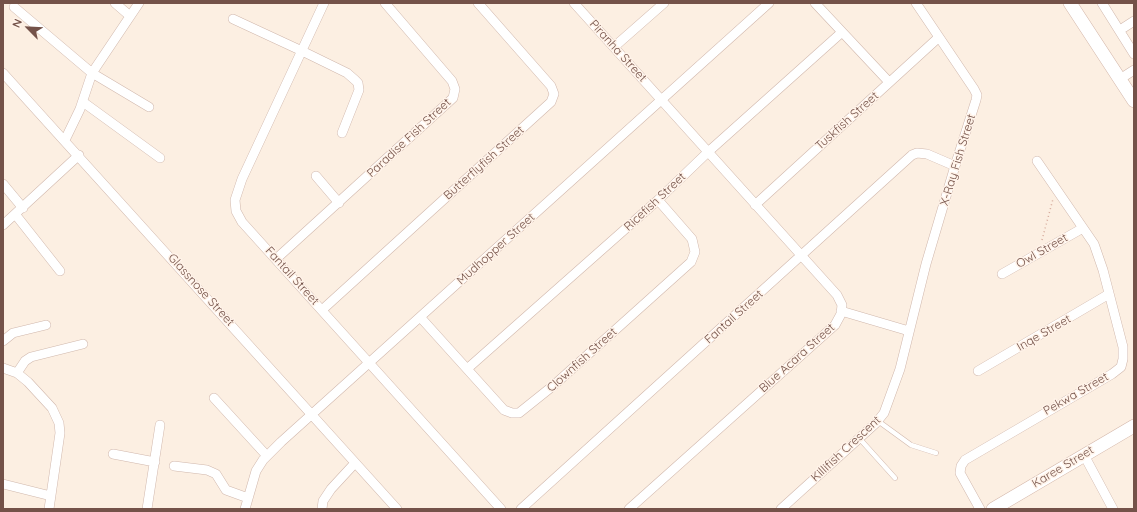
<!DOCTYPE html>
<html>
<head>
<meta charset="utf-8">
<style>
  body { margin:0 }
  #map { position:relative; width:1137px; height:512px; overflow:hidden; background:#fcefe2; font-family:Quicksand,sans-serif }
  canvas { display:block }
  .frame { position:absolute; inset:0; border:4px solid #745249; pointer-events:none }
  .north { position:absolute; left:8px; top:8px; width:40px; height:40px; -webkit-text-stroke:3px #fff3e9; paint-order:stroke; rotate:294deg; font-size:11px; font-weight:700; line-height:16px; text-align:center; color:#745249 }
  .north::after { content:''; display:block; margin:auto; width:14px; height:18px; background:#745249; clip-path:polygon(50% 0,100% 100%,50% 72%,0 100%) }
</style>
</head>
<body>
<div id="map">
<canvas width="1137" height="512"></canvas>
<div class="frame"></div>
<div class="north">N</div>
</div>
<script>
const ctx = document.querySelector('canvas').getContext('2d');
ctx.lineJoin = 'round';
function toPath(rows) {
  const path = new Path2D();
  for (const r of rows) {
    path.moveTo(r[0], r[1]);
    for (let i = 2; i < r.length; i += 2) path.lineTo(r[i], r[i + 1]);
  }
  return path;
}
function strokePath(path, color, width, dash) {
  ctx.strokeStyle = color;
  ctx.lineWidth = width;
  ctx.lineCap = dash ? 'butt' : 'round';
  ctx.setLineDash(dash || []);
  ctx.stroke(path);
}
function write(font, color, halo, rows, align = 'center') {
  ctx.font = font + ' Quicksand,sans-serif';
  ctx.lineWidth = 3;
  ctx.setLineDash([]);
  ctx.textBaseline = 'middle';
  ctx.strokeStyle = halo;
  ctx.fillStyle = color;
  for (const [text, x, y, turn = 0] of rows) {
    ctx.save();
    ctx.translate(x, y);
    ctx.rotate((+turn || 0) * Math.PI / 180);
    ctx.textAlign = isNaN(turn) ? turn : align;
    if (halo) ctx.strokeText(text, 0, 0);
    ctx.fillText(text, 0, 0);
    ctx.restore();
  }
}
const lane = toPath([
  [878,421,911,445,936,453],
  [859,438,895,478]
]);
const street = toPath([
  [115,3,130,16],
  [324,3,242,179,235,200,236,211,242,222,501,509],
  [574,3,837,295,842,305,841,314,835,325,629,509],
  [815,3,889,82],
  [1102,3,1134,54],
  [14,7,92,73,149,107],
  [233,19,302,51,347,73,355,80,358,83,359,90,342,133],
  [1120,30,1134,21],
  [614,47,664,3],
  [3,73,397,509],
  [1120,79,1134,70],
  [83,102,160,158],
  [65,140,80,109,92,73,139,3],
  [316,176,339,203],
  [3,184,23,208],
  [755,205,938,38],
  [15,214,60,271],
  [3,225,79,155],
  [276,259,453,98,455,89,452,81,385,3],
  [1002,274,1083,228],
  [322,310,551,102,554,94,551,86,478,3],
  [841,311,909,331],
  [421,318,504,410,512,413,519,413,554,385,691,262,695,252,692,239,658,200],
  [3,341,13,333,46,325],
  [3,368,17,373,28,382,52,408,59,423,60,433,49,509],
  [467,369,658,200,708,152,841,33],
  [978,371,1109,294],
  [17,373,25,361,31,357,83,344],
  [214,398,267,456],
  [113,454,155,462],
  [1084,455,1113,509],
  [174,466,207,470,216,474,226,490,248,498],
  [3,484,51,496],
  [147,509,160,425],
  [245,509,256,471,263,460,281,442,769,3],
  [322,509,323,501,331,489,355,463],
  [521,509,912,155,917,153,927,154,955,166],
  [781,509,876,423,884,413,900,369,926,264,955,166,976,100,977,95,974,89,916,3],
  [980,509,960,473,961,466,965,460,1112,374,1121,367,1123,359,1123,347,1103,270,1094,244,1037,161]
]);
const secondary = toPath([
  [1070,3,1134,101],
  [993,509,1134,426]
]);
strokePath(lane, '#d0b7ac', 5.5);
strokePath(street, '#d0b7ac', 10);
strokePath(secondary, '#d3b6a9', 14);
strokePath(toPath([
  [1042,240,1053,199]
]), '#d6ab9d', 1.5, [1, 3]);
strokePath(lane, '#fff', 4.5);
strokePath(street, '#fff', 9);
strokePath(secondary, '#fff', 13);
write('12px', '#745249', '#fff3e9', [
  ["Piranha Street",618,51,48],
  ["Tuskfish Street",847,121,-42],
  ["Paradise Fish Street",409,138,-43],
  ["X-Ray Fish Street",958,160,-73],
  ["Butterflyfish Street",484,163,-42],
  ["Ricefish Street",655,202,-43],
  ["Mudhopper Street",496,249,-42],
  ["Owl Street",1042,251,-30],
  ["Fantail Street",292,276,48],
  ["Glassnose Street",201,290,48],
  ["Fantail Street",734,317,-42],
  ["Inqe Street",1044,333,-30],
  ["Blue Acara Street",797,358,-42],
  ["Clownfish Street",582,360,-42],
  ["Pekwa Street",1076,394,-30],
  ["Killifish Crescent",846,449,-43],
  ["Karee Street",1063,467,-31]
]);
</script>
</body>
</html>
